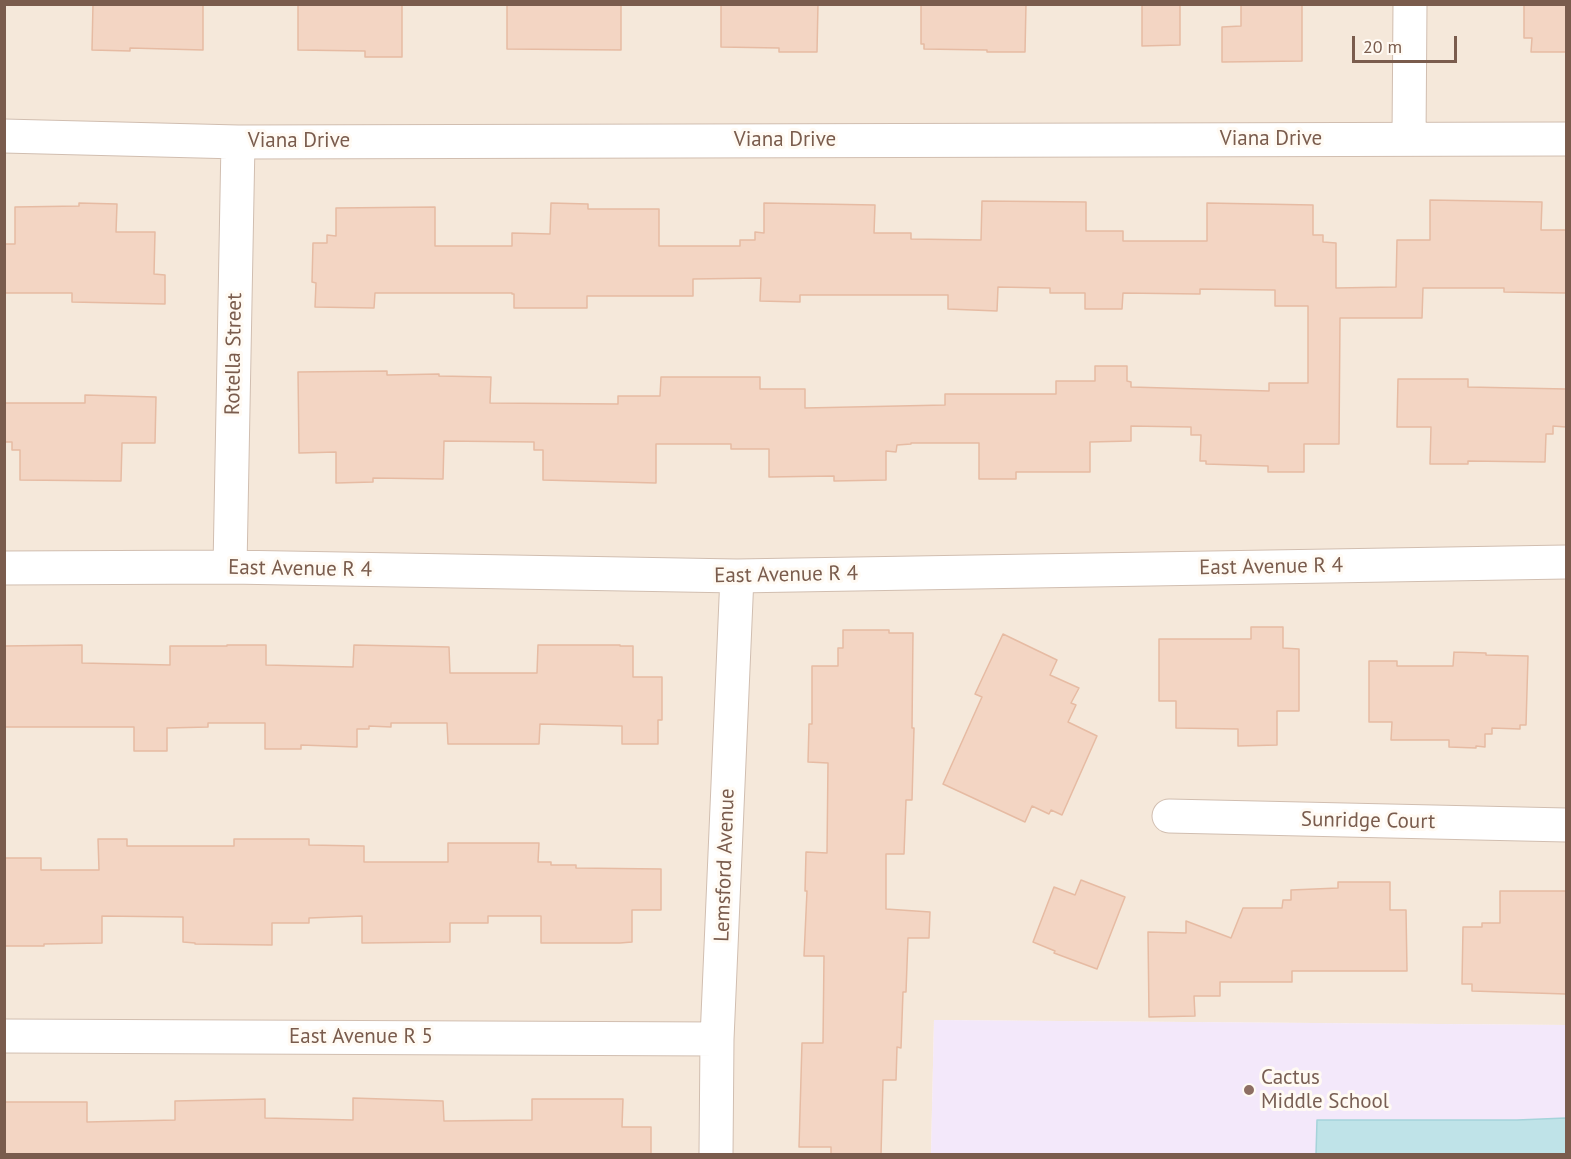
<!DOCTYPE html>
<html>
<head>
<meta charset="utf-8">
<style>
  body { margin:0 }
  #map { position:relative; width:1571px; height:1159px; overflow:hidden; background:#fdf6ec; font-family:"PT Sans",sans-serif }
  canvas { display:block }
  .frame { position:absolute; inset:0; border:6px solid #7a5c4d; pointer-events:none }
  .scale { position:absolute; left:1352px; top:36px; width:105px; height:27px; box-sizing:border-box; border:3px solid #7a5c4d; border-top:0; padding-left:8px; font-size:18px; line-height:21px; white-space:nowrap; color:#7a5c4d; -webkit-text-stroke:4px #fffaf3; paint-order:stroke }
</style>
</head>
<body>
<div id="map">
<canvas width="1571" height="1159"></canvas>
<div class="frame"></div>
<div class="scale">20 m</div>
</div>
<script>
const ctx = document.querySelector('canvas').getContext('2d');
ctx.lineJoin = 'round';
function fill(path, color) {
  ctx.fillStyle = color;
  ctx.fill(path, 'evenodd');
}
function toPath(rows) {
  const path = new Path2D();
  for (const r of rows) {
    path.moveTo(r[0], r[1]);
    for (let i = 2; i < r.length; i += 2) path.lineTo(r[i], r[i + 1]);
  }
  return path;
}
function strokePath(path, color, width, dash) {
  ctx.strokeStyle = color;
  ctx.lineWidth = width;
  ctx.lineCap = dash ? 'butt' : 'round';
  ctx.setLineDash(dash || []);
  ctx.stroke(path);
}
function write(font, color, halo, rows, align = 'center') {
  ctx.font = font + ' "PT Sans",sans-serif';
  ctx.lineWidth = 6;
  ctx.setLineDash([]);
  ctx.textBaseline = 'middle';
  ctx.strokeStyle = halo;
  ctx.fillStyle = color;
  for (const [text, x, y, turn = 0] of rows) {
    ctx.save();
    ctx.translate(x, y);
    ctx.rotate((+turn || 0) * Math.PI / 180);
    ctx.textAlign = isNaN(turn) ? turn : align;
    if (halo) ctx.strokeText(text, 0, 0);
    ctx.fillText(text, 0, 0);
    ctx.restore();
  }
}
fill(toPath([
  [5,5,1566,5,1566,1025,934,1020,931,1154,5,1154]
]), '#f5e8da');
fill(toPath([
  [934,1020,1566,1025,1566,1154,931,1154]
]), '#f3e8fa');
const water = toPath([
  [1566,1118,1566,1154,1316,1154,1317,1120,1517,1120,1566,1118]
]);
fill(water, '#bfe3e8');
strokePath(water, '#a5d3da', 1.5);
const building = toPath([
  [93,4,203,4,203,50,130,48,130,51,92,50,93,4],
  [298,4,402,4,402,57,365,57,365,51,298,50,298,4],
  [507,4,621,4,621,50,507,49,507,4],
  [721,4,818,4,817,52,779,52,779,48,721,47,721,4],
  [921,4,1026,4,1025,52,987,52,987,50,924,49,924,44,921,44,921,4],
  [1142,4,1180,4,1180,45,1142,46,1142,4],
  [1241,4,1302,4,1302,61,1222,62,1222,27,1241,26,1241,4],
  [1524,4,1566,4,1566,52,1531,52,1532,38,1524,38,1524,4],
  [1430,200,1542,202,1541,230,1566,230,1566,293,1504,292,1504,288,1423,288,1422,318,1340,318,1339,444,1304,444,1304,472,1268,472,1268,466,1206,464,1206,461,1200,461,1201,435,1191,435,1191,427,1131,426,1131,441,1090,442,1090,472,1016,472,1016,479,979,479,979,443,911,443,911,444,897,445,896,452,886,451,886,480,834,481,834,476,769,477,769,449,731,449,731,444,656,444,656,483,543,480,543,450,534,450,534,442,444,441,443,479,373,478,373,482,336,483,336,452,299,453,298,372,387,371,387,375,439,374,439,376,491,377,490,403,618,404,618,396,660,396,661,377,760,377,760,389,805,389,805,408,945,405,945,394,1056,394,1056,381,1095,381,1095,366,1127,366,1127,381,1131,382,1131,387,1269,391,1269,383,1308,383,1308,306,1275,306,1275,290,1200,289,1200,294,1123,293,1122,309,1085,309,1085,293,1050,293,1050,288,998,287,997,311,948,309,948,295,800,295,800,302,760,301,761,278,693,279,693,296,587,296,587,308,514,308,514,294,512,294,512,293,375,293,374,308,315,307,316,283,312,282,313,243,327,243,327,235,336,236,336,208,435,207,435,246,512,246,512,233,550,234,551,203,588,204,588,209,659,209,659,246,740,246,740,240,755,240,755,232,764,233,764,203,875,205,874,233,911,233,911,239,981,240,982,201,1086,202,1086,231,1123,231,1123,241,1207,241,1207,203,1313,205,1313,235,1323,235,1323,242,1336,243,1336,288,1396,287,1397,240,1430,240,1430,200],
  [79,203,117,204,116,232,155,232,154,274,165,275,165,304,72,302,72,293,4,293,4,244,15,244,15,207,79,206,79,203],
  [1398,379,1468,379,1468,387,1566,389,1566,427,1553,426,1553,434,1546,434,1545,462,1468,461,1468,464,1430,464,1431,427,1397,427,1398,379],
  [85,395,156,397,155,443,122,443,121,481,20,480,20,450,12,450,12,442,4,442,4,403,85,403,85,395],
  [1251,627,1283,627,1283,648,1299,649,1299,711,1277,711,1277,745,1238,746,1238,729,1176,728,1176,701,1159,701,1159,639,1251,639,1251,627],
  [843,630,889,630,889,633,913,633,912,728,914,728,912,800,906,800,904,854,886,854,886,909,930,912,929,938,908,938,906,992,903,992,901,1048,897,1047,896,1080,883,1080,881,1155,831,1155,831,1147,799,1147,802,1043,823,1043,824,956,804,956,807,891,805,891,806,852,827,853,828,763,808,762,809,724,812,724,812,666,838,666,838,648,843,648,843,630],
  [1003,634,1057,660,1050,675,1079,688,1071,703,1076,705,1068,722,1097,736,1062,815,1051,810,1049,814,1032,806,1025,822,943,784,982,697,975,694,1003,634],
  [82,645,82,663,170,665,170,646,227,646,227,645,266,645,266,665,353,667,354,645,449,647,450,673,537,673,538,645,620,645,620,646,633,646,633,677,662,677,662,720,658,720,658,744,622,744,622,726,540,724,539,744,448,744,447,723,391,723,391,727,369,726,369,729,357,729,357,747,301,745,301,749,265,749,265,723,208,723,208,727,167,728,167,751,134,751,134,727,4,727,4,646,82,645],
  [1454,652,1486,653,1486,655,1528,656,1526,725,1520,725,1520,729,1492,728,1492,734,1485,734,1485,747,1476,746,1476,748,1449,747,1449,740,1391,740,1392,722,1369,722,1369,661,1397,661,1397,666,1453,666,1454,652],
  [98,839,127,839,127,846,234,846,234,839,309,839,309,845,364,846,364,862,448,862,448,843,539,843,538,862,551,862,551,865,576,865,576,868,661,869,661,910,632,910,632,942,620,943,541,943,541,916,488,916,488,923,450,923,450,942,362,943,362,916,309,918,309,923,272,923,272,945,195,944,195,943,183,942,183,917,102,916,102,943,44,944,44,946,4,946,4,858,41,858,41,870,99,870,98,839],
  [1081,880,1125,897,1097,969,1054,953,1055,951,1033,942,1054,887,1075,895,1081,880],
  [1338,882,1390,882,1390,910,1406,910,1407,971,1292,971,1292,982,1220,982,1220,996,1194,996,1195,1016,1149,1017,1148,932,1186,933,1186,921,1231,938,1243,908,1282,908,1283,900,1291,900,1291,890,1338,888,1338,882],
  [1500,891,1566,891,1566,994,1472,991,1472,984,1462,984,1463,927,1482,927,1482,923,1500,923,1500,891],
  [353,1098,443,1101,444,1121,532,1120,532,1099,623,1099,622,1127,651,1127,651,1155,4,1155,4,1102,87,1102,87,1122,175,1120,175,1101,265,1099,265,1118,353,1120,353,1098]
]);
fill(building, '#f3d5c3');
strokePath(building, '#e6bba3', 1.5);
const minor = toPath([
  [4,136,238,142,1566,139],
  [1409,139,1410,4],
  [230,567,238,142],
  [4,568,230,567,737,576,1566,562],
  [1169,816,1566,825],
  [4,1036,717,1039],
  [716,1154,717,1039,737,576]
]);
strokePath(minor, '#d1beb0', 35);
strokePath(minor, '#fff', 33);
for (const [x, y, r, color] of [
  [1249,1090,6,"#8d6e63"]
]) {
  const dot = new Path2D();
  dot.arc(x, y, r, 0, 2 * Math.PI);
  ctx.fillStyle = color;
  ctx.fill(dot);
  strokePath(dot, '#fffaf3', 2);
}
write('21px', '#7a5c4d', '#fffaf3', [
  ["Viana Drive",1271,139],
  ["Viana Drive",785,140],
  ["Viana Drive",299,141],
  ["Rotella Street",234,354,-89],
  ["East Avenue R 4",1271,567,-1],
  ["East Avenue R 4",300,569,1],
  ["East Avenue R 4",786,575,-1],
  ["Sunridge Court",1368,821,1],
  ["Lemsford Avenue",725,865,-88],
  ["East Avenue R 5",361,1037]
]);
write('21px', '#785e54', '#fffaf3', [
  ["Cactus",1261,1078],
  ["Middle School",1261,1102]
], 'left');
</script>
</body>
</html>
